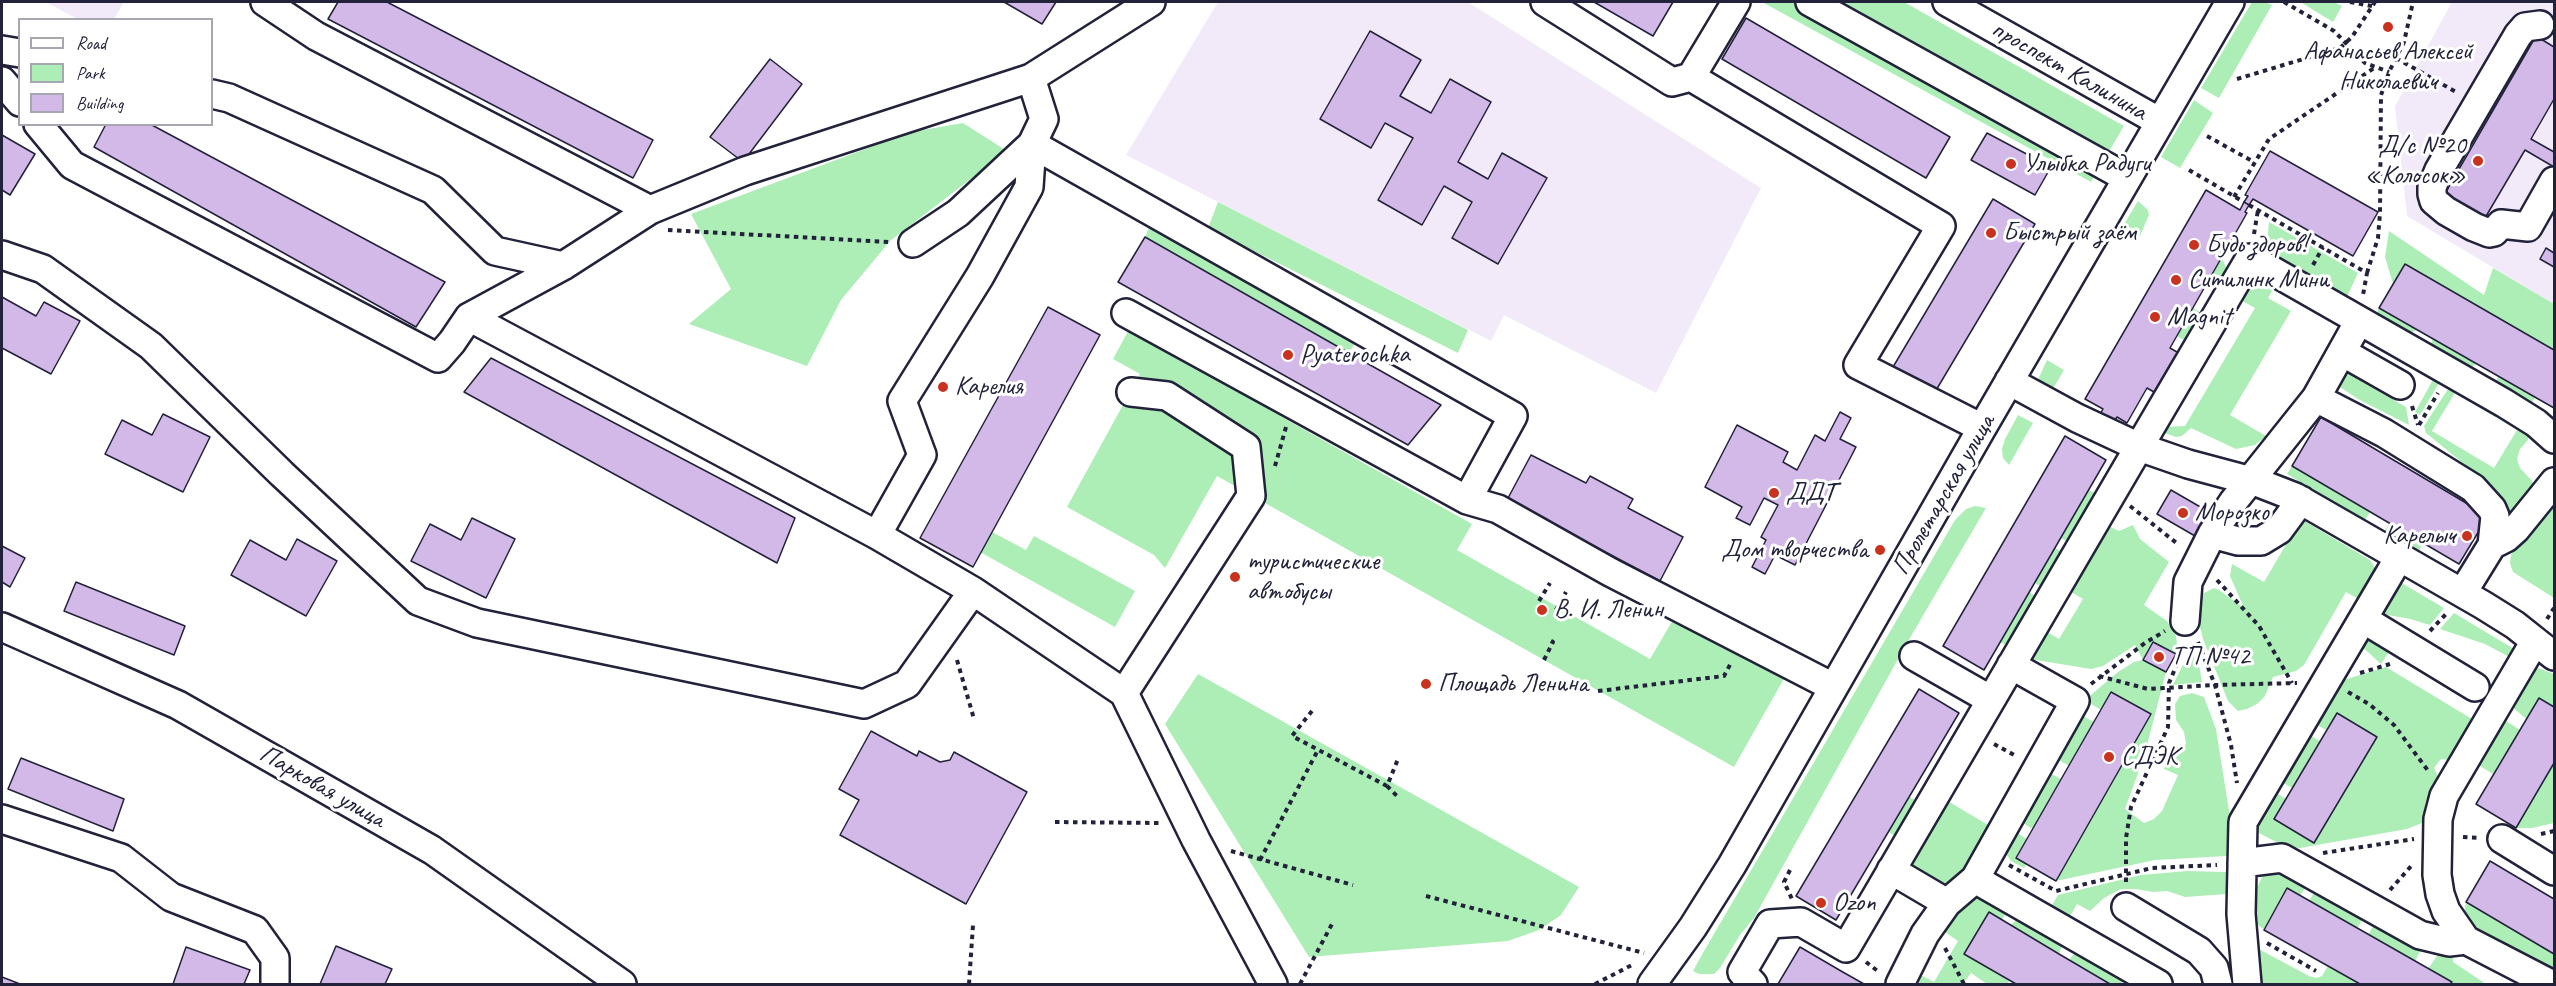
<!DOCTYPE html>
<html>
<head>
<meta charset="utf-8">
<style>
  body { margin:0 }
  #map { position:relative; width:2556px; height:986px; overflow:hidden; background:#fff; font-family:Caveat,sans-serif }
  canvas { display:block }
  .frame { position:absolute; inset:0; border:3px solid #22223b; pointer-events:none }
  .legend { position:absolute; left:18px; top:18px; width:195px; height:108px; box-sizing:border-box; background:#fff; border:2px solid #a7a7b1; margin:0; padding:8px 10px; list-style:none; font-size:18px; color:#22223b }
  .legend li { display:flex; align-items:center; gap:12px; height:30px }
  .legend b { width:30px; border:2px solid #a7a7b1 }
</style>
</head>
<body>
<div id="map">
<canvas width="2556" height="986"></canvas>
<div class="frame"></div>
<ul class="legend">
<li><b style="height:8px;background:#fff"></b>Road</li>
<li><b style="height:16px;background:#adeeb7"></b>Park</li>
<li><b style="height:16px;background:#d2b9e7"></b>Building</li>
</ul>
</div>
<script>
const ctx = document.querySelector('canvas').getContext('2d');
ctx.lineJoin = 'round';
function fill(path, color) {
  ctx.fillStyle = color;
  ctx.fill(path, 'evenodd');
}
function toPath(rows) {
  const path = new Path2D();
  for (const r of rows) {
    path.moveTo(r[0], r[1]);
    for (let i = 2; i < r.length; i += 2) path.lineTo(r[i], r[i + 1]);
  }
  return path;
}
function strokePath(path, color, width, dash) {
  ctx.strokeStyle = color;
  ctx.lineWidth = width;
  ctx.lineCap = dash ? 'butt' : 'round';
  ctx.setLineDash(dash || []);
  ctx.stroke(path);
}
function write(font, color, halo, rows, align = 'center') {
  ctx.font = font + ' Caveat,sans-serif';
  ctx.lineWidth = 6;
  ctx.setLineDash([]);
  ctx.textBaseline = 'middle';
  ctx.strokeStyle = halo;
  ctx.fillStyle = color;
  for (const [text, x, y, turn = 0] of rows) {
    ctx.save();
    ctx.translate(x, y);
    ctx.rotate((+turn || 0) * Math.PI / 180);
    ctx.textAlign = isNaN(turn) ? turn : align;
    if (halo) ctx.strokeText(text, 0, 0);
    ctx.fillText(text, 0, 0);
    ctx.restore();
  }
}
fill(toPath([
  [46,2,124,2,114,19,79,20],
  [1218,2,1468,2,1761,188,1656,393,1504,315,1491,341,1126,155],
  [2452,2,2554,2,2554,304,2407,216,2395,106]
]), '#f2eaf8');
fill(toPath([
  [1762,2,1904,2,2124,126,2091,182],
  [2252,2,2265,2,2272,5,2219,98,2201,88],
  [2303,2,2334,2,2342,6,2333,22,2302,3],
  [2194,100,2213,113,2180,168,2161,157],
  [963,123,1007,151,890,241,841,300,807,366,689,324,731,289,691,214,911,132],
  [2138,201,2148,210,2149,215,2140,236,2123,226],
  [1218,202,1468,330,1458,353,1208,228],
  [2269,222,2358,273,2345,301,2273,259,2267,244],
  [1150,225,1357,340,1349,353,1145,237],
  [2389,231,2484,295,2493,268,2554,304,2554,350,2405,264,2393,284,2385,257],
  [2222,258,2229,274,2221,292,2207,284],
  [2253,275,2279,278,2268,298,2291,311,2230,415,2266,436,2255,445,2236,449,2191,428,2182,436,2176,437,2159,431,2161,427,2185,426,2255,308,2237,298],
  [2193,308,2207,316,2191,344,2177,336],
  [2379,308,2417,330,2407,334,2376,315],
  [1133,322,1284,405,1280,416,1472,524,1457,550,1650,659,1677,613,1786,675,1734,767,1217,476,1165,568,1154,555,1067,507,1140,374,1113,359],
  [2433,338,2476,363,2471,369,2430,348],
  [2047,360,2064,370,2051,392,2037,382],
  [2346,365,2362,382,2406,407,2409,425,2358,399,2340,387,2336,382],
  [2499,376,2535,397,2530,407,2494,384],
  [2434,378,2440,379,2439,383,2420,415,2415,412],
  [2450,386,2528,433,2528,440,2520,449,2517,459,2520,468,2532,481,2535,489,2521,508,2507,512,2485,481,2426,433,2424,426],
  [2455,393,2517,430,2494,468,2432,431],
  [2018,415,2033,423,2009,465,2003,458,2002,449,2005,439],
  [2292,466,2370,512,2365,520,2287,474],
  [2089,490,2100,496,2071,544,2061,538],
  [2554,499,2554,598,2513,572,2510,563,2511,555,2519,542],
  [1975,506,1986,508,1907,643,1754,918,1740,935,1720,968,1714,974,1699,974,1693,971,1700,958,1955,520,1966,509],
  [2301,519,2370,560,2377,571,2362,601,2346,592,2304,665,2296,671,2273,677,2265,696,2257,704,2247,709,2238,711,2228,701,2203,639,2197,615,2199,603,2202,594,2214,588,2219,590,2244,608,2230,576,2232,564,2264,582],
  [2389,523,2423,543,2419,551,2385,531],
  [2104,524,2119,531,2133,525,2140,539,2169,562,2144,605,2167,621,2176,636,2177,644,2176,654,2153,642,2143,660,2166,672,2144,757,2125,809,2144,823,2154,819,2162,811,2178,775,2164,769,2168,758,2172,752,2180,750,2186,744,2184,732,2176,720,2175,704,2180,696,2192,693,2204,697,2216,729,2230,817,2231,840,2227,856,2155,860,2056,881,2151,715,2111,692,2101,710,2085,700,2118,672,2134,662,2143,660,2135,645,2103,666,2091,669,2030,659,2039,627,2059,639,2083,599,2066,589],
  [992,532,1026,550,1034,536,1135,591,1115,627,980,552],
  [2055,548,2066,554,2045,589,2035,583],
  [2400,582,2444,608,2430,625,2410,619,2377,613],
  [2029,592,2040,599,2011,648,2000,642],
  [2454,613,2514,649,2511,658,2485,644,2440,629],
  [2366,630,2393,646,2381,664,2358,643],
  [2188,654,2193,655,2199,665,2202,682,2173,685],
  [2386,667,2472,719,2449,760,2441,759,2434,768,2439,779,2426,801,2422,823,2407,829,2300,848,2286,847,2259,833,2255,828,2272,790,2286,799,2314,842,2376,737,2337,713,2326,730,2312,722,2337,682],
  [2538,668,2554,674,2554,707,2539,698,2526,719,2508,703,2531,670],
  [1198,674,1579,887,1561,915,1539,930,1508,941,1309,957,1165,724],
  [2077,713,2094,722,2069,766,2052,756],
  [2500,717,2520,730,2493,774,2475,763],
  [2306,733,2320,741,2292,788,2278,780],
  [2554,763,2554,823,2532,828,2516,828],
  [2044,770,2061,779,2033,829,2016,819],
  [1910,797,1922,804,1901,840,1889,832],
  [1941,797,1993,828,1970,867,1954,884,1944,885,1904,860],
  [2011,829,2027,839,2016,858,2027,864,2024,868,2011,861,2003,849],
  [2280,868,2309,881,2300,896,2287,888,2264,930,2252,920,2252,898,2262,877,2271,870],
  [2187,871,2227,872,2227,894,2185,897,2167,891,2153,892,2135,889,2121,889,2104,898,2090,911,2077,904,2067,922,2048,912,2058,895,2141,875],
  [2319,884,2367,911,2357,929,2309,901],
  [1977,896,1984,896,2008,909,2002,920,1989,913,1964,953,2009,981,2007,984,1987,984,1971,973,1963,984,1920,984,1916,978,1917,973,1934,982,1958,941,1942,930,1967,901],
  [2466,902,2554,954,2554,975,2480,935,2470,925,2464,914],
  [2018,918,2063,942,2059,954,2011,925],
  [2378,918,2424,944,2415,961,2368,935],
  [2255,947,2309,976,2316,978,2322,976,2328,966,2360,984,2257,984],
  [2077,950,2122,977,2122,984,2110,984,2069,960],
  [2441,950,2453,955,2453,962,2486,984,2450,984,2451,982,2428,969]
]), '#adeeb7');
const building = toPath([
  [338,2,387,2,653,140,633,178,328,19,338,2],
  [1004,2,1056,2,1042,24,1004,2],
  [1594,2,1673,2,1653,36,1594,2],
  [1746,18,1950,137,1926,178,1722,59,1746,18],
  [1370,31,1421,60,1400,96,1431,113,1450,79,1491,102,1458,162,1488,179,1502,153,1547,178,1498,264,1452,238,1472,202,1444,186,1422,225,1378,200,1413,138,1385,123,1371,148,1320,119,1370,31],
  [2536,36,2554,47,2554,99,2531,139,2554,152,2554,167,2525,150,2485,218,2444,195,2536,36],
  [770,59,802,84,743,162,710,137,770,59],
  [106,124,150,124,445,282,416,327,94,147,106,124],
  [1987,133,2051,167,2035,195,1971,160,1987,133],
  [2,135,35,154,10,195,2,190,2,135],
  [2270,151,2378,212,2353,256,2253,199,2249,205,2244,202,2248,196,2245,195,2270,151],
  [2206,190,2240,210,2244,202,2249,205,2245,212,2247,213,2170,348,2184,356,2161,396,2147,388,2127,423,2117,417,2112,424,2099,416,2103,409,2085,399,2206,190],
  [1993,199,2035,224,1935,392,1893,367,1993,199],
  [1145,237,1349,353,1441,405,1408,445,1118,282,1145,237],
  [2546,248,2554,253,2554,267,2540,259,2546,248],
  [2405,264,2554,350,2554,408,2379,308,2405,264],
  [2,297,36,316,44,302,80,321,51,374,2,348,2,297],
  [1048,307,1100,335,973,567,920,538,1048,307],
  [491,358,795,518,777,563,464,392,491,358],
  [1840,412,1851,418,1840,439,1856,447,1795,565,1775,555,1765,574,1752,567,1766,540,1761,537,1778,505,1764,498,1750,525,1736,518,1742,507,1705,487,1737,425,1788,452,1783,462,1797,470,1815,435,1825,441,1840,412],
  [163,414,210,437,183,492,105,454,122,420,152,435,163,414],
  [2321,417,2488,516,2459,564,2292,466,2321,417],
  [2065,436,2106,460,1984,670,1943,646,2065,436],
  [1531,455,1586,483,1590,476,1633,499,1628,508,1683,537,1660,581,1507,500,1531,455],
  [2171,490,2209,512,2195,536,2157,514,2171,490],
  [472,518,515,539,486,598,411,561,430,524,461,540,472,518],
  [297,539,337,561,306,616,231,575,250,540,286,560,297,539],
  [2,546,25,558,10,587,2,582,2,546],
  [76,582,185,626,174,655,64,611,76,582],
  [2153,642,2176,654,2166,672,2143,660,2153,642],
  [1919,689,1959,713,1836,920,1796,896,1919,689],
  [2111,692,2151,714,2056,881,2016,858,2111,692],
  [2539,698,2554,707,2554,763,2516,828,2476,804,2539,698],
  [2337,713,2377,737,2314,843,2274,819,2337,713],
  [871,731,917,756,919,751,940,762,950,760,954,752,1027,792,966,904,840,835,859,800,839,789,871,731],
  [21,758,124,799,113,831,8,789,21,758],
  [2490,861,2554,899,2554,954,2466,902,2490,861],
  [2287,888,2452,982,2450,984,2360,984,2264,930,2287,888],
  [1989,912,2059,954,2110,984,2016,984,1964,954,1989,912],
  [336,946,392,969,385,984,320,984,336,946],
  [186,947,250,970,244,984,173,984,186,947],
  [1800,947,1841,971,1864,984,1778,984,1800,947],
  [2,977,20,984,2,984,2,977]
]);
fill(building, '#d2b9e7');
strokePath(building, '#22223b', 1.5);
const minor = toPath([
  [265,2,316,36,650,210],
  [1545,2,1672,82,1691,77],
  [1736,2,1691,77,1941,226,1858,365,1982,428],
  [1810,2,2127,178],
  [1947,2,2160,122],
  [2540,25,2525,27,2518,35,2439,170,2432,187,2432,194,2434,201,2446,211,2474,227,2489,233,2494,232,2501,224,2528,227,2554,181],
  [2,50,20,53],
  [2,81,20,102],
  [212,94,229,98,433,190,495,251,563,266],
  [38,124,72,165,438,358,452,342,469,317,877,535,973,591,1124,693],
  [913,243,958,213,1032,144,1044,119,1031,78],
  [2,255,43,269,151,346,282,474,418,601,477,623,864,704,907,684,973,591],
  [1126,313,1467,500,1498,509,1610,572,1833,687],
  [469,317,563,266,650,210,745,171,1031,78,1151,2],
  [2359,321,2316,398,2384,433,2473,488,2492,509,2495,516,2492,545,2506,538,2516,529,2554,482],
  [2342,352,2400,385],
  [2009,381,2077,418,2139,447,2250,258,2504,403,2536,423,2554,439],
  [1131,392,1167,396,1246,447,1251,496,1124,693,1196,840,1273,984],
  [2301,500,2279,530,2261,541,2238,541,2212,534,2233,502,2316,398],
  [877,535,922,455,902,401,980,276,1029,187,1032,144,1513,416,1467,500],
  [2463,592,2492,545],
  [2363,619,2475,687],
  [2185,621,2188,582,2212,534],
  [2,627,178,705,432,850,622,984],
  [2535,641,2444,796,2438,819,2437,875,2440,894,2446,911,2466,940,2551,984],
  [1914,656,1991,700],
  [2,819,121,858,171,897,255,930,275,958,275,984],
  [2502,839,2554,871],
  [2242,863,2282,858,2420,935,2449,942,2466,940],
  [1891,870,1947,903,1925,934,1900,984],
  [1975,879,2075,701,2011,665],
  [1947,903,1975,879,2158,984],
  [2126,907,2199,951,2214,968,2218,984],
  [1652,984,1693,927,1732,865,1982,428,2230,2],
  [1753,984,1742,972,1770,924,1801,922,1846,948,2139,447,2188,464,2259,483,2295,497,2483,605,2515,625,2554,656],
  [2247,984,2241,914,2243,822,2400,556]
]);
strokePath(minor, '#22223b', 32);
strokePath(toPath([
  [2284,2,2334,31,2365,63,2389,72],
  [2350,2,2372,6],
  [2396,58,2456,92],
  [2237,79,2340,48,2352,37,2375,2],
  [2207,136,2254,162],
  [2189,170,2244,202],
  [2234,197,2269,139,2374,68],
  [2249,205,2367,273,2363,295],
  [668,230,889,242],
  [2254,234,2258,210],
  [2313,265,2323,247],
  [2367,273,2378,238,2380,213,2381,95,2389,72,2404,42,2413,2],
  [2412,406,2418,425],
  [2419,425,2438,393],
  [1275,466,1286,427],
  [2130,506,2179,545],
  [2217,580,2259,626,2292,683],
  [1539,601,1550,583],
  [1556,610,1566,592],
  [2547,619,2554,608],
  [2430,631,2448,612],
  [2198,642,2215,685,2297,683],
  [957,660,974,719],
  [1544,660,1553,642,1548,639],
  [2360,673,2390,664],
  [2099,676,2148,689,2215,685,2231,745,2237,783],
  [2091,684,2145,643,2165,631],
  [1598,691,1724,676,1732,661],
  [2348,692,2369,704,2394,725,2429,772],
  [1312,711,1292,736,1387,786,1398,759],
  [1994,744,2016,756],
  [1387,786,1399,798],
  [1055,822,1160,823],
  [2541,834,2554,831],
  [2463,837,2480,838],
  [1231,851,1353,885],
  [2323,853,2414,839],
  [1260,860,1318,750],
  [2009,865,2056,891,2152,868,2217,865],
  [1790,870,1784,882,1792,899],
  [2126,882,2126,838,2131,807,2168,727,2169,683,2177,664,2182,643],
  [2390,890,2413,864],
  [1426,896,1644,953],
  [2267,943,2316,971],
  [1945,948,1964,984],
  [1866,962,1879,972],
  [969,984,973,925],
  [1300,984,1332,924],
  [1595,984,1634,964]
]), '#22223b', 4, [4.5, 4.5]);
strokePath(minor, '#fff', 27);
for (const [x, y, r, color] of [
  [2388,27,6,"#c8321e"],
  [2478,161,6,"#c8321e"],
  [2011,164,6,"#c8321e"],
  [1991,233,6,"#c8321e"],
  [2194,245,6,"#c8321e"],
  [2176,280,6,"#c8321e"],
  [2155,317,6,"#c8321e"],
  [1288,355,6,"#c8321e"],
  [943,387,6,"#c8321e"],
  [1774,493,6,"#c8321e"],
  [2183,513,6,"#c8321e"],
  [2467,536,6,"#c8321e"],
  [1880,550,6,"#c8321e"],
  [1235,577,6,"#c8321e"],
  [1542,610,6,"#c8321e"],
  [2159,657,6,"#c8321e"],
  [1426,684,6,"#c8321e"],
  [2109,757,6,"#c8321e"],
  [1821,903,6,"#c8321e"]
]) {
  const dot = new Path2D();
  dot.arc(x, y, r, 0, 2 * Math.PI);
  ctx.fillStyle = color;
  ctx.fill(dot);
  strokePath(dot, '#fff', 2);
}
write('26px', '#22223b', '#fff', [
  ["Афанасьев Алексей",2388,52,"center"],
  ["Николаевич",2388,82,"center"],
  ["Д/с №20",2466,146,"right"],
  ["«Колосок»",2466,176,"right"],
  ["Улыбка Радуги",2023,164],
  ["Быстрый заём",2003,233],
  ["Будь здоров!",2206,245],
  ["Ситилинк Мини",2188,280],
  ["Magnit",2167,317],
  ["Pyaterochka",1300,355],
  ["Карелия",955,387],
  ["ДДТ",1786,493],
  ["Морозко",2195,513],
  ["Карелыч",2455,536,"right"],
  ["Дом творчества",1868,550,"right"],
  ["туристические",1247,562],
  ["автобусы",1247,592],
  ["В. И. Ленин",1554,610],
  ["ТП №42",2171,657],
  ["Площадь Ленина",1438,684],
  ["СДЭК",2121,757],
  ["Ozon",1833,903]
], 'left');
write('26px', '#22223b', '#fff', [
  ["проспект Калинина",2069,71,30],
  ["Пролетарская улица",1944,495,-60],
  ["Парковая улица",322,787,30]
]);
</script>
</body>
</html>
